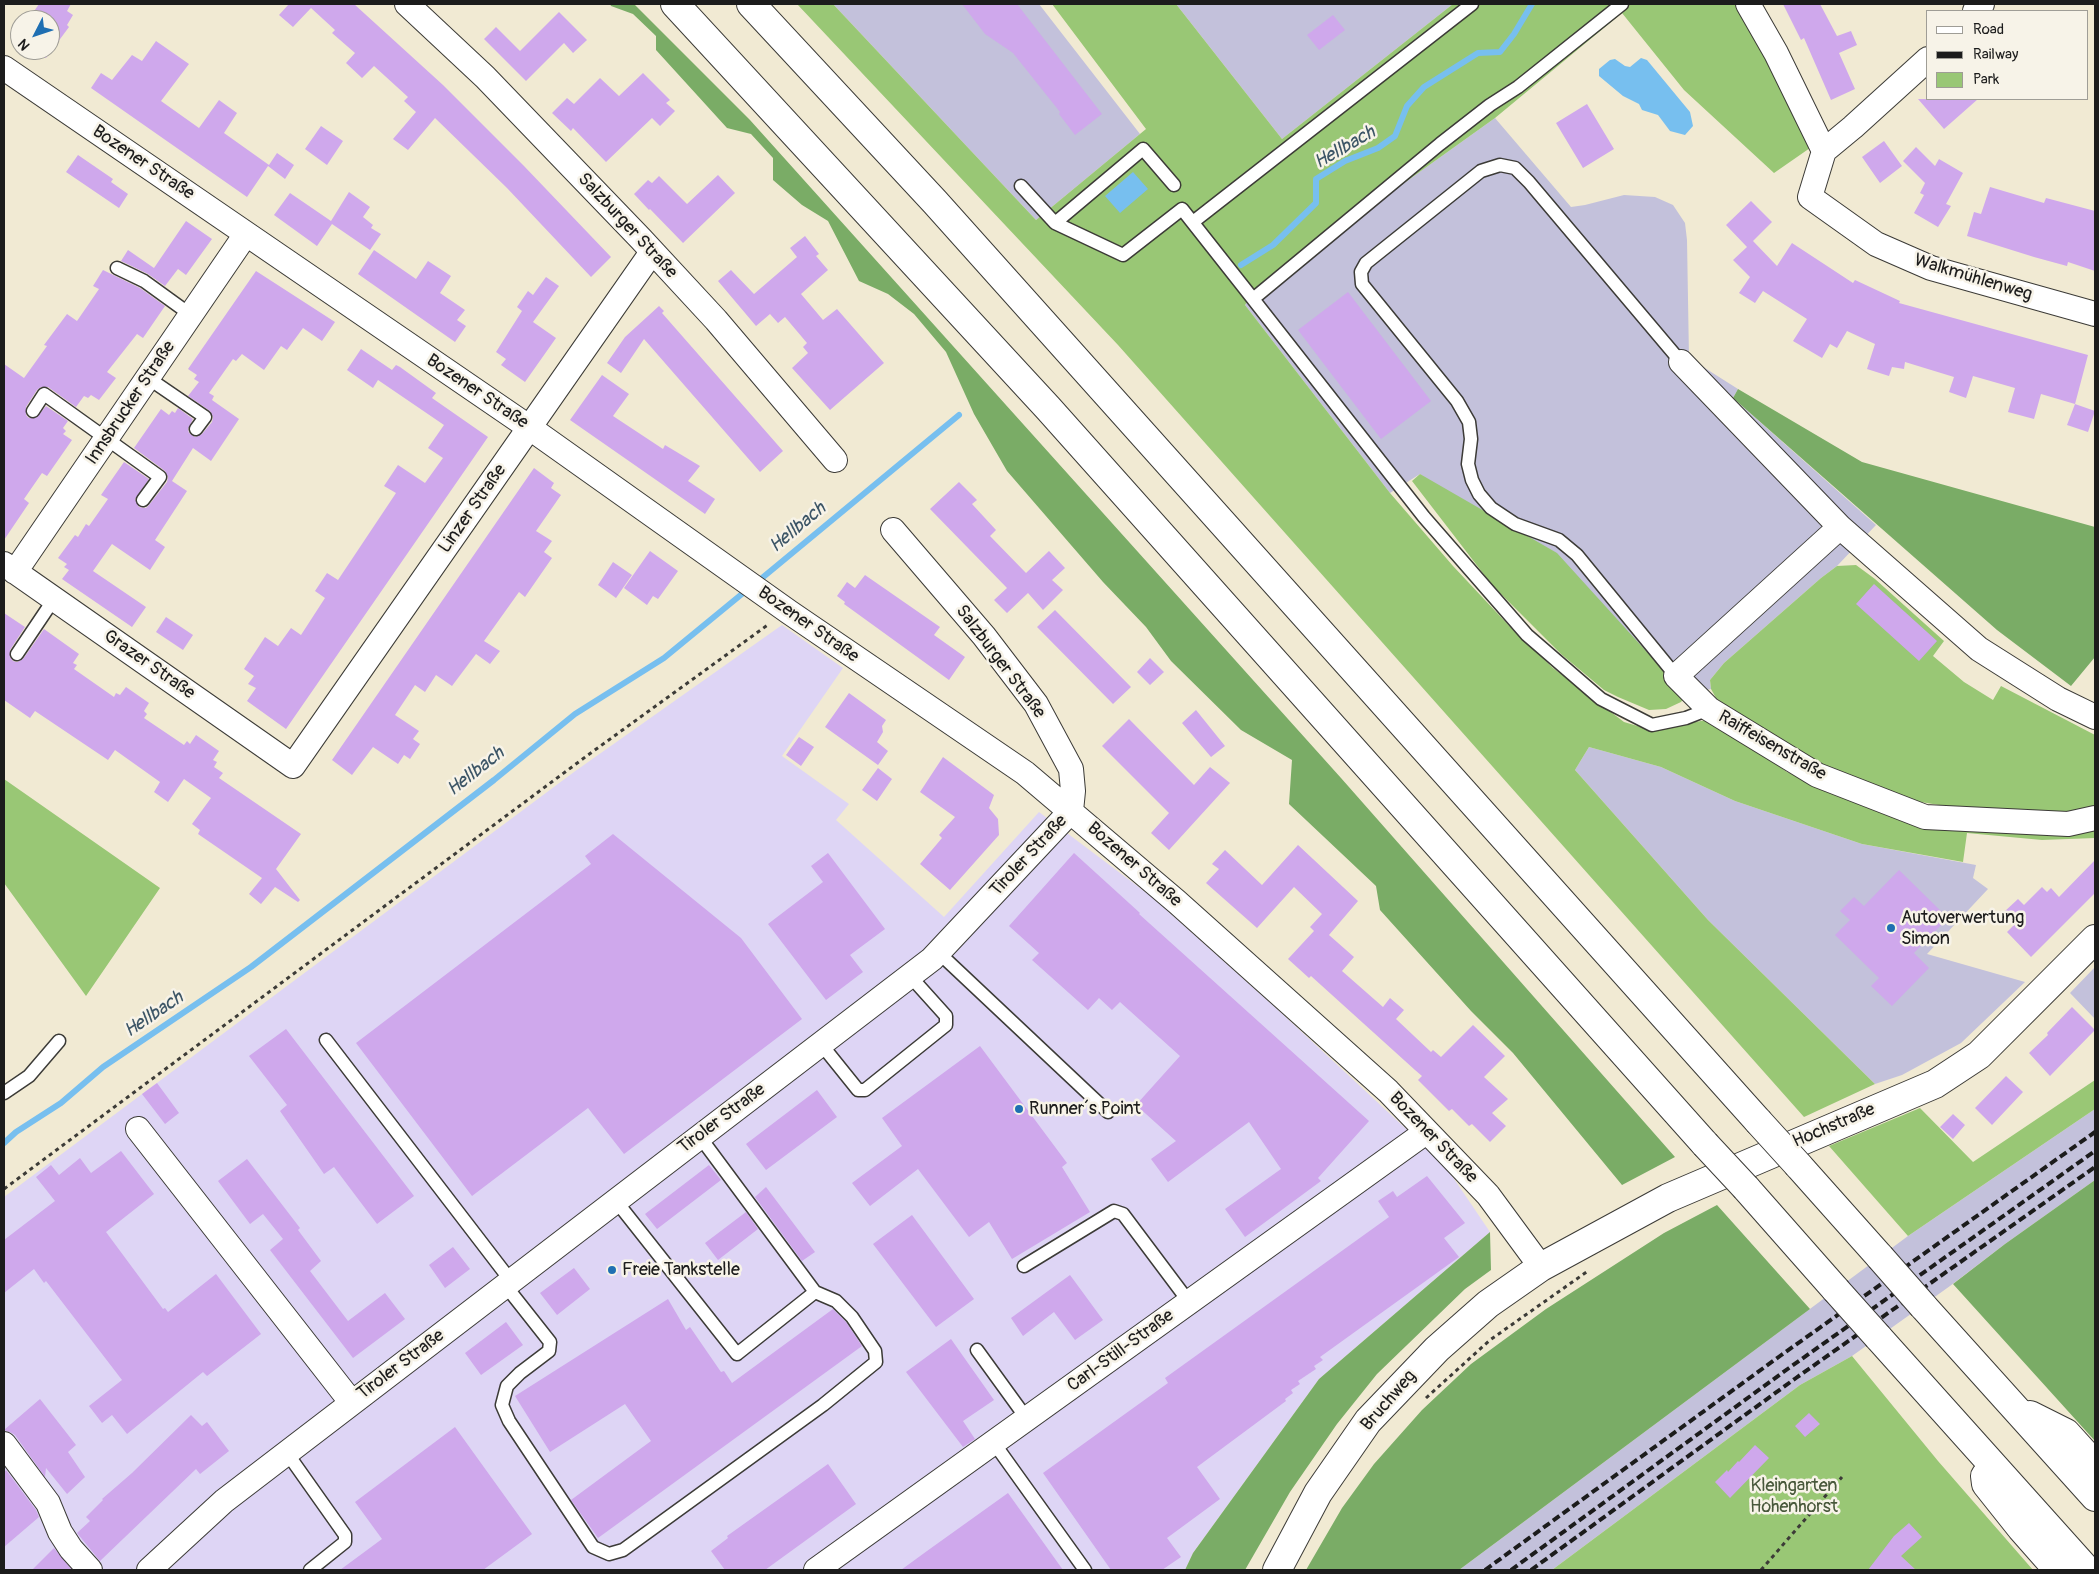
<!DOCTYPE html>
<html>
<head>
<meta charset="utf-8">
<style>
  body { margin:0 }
  #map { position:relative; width:2099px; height:1574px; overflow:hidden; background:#f1ead3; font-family:Pangolin,sans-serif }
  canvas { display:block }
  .frame { position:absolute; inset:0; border:5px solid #1c1c1c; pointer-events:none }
  .legend { position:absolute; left:1926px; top:10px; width:162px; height:90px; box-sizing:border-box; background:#f7f3e8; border:1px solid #9f9d96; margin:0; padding:6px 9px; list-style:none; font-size:15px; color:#1c1c1c }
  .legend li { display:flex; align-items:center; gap:10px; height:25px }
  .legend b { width:25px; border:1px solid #9f9d96 }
  .north { position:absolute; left:10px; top:10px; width:50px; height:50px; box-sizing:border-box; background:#f7f3e8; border:1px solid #9f9d96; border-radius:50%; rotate:229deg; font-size:14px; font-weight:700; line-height:20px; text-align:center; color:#1c1c1c }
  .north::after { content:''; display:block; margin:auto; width:18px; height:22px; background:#1f6fb2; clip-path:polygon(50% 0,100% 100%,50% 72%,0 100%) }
</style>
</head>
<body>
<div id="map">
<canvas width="2099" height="1574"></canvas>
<div class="frame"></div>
<ul class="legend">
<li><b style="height:6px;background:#fff"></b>Road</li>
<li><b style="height:6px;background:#1c1c1c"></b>Railway</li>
<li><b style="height:14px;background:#99c775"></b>Park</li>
</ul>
<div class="north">N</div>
</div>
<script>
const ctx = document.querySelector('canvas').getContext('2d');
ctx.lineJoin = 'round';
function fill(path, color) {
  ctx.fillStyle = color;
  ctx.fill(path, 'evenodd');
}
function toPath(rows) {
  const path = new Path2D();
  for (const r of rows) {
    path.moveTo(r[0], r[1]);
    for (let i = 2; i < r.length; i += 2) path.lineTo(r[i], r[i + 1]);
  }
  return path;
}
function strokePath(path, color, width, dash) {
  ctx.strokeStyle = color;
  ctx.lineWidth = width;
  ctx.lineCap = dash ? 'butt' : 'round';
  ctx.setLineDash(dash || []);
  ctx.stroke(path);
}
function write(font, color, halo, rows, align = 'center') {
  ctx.font = font + ' Pangolin,sans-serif';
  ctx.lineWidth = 5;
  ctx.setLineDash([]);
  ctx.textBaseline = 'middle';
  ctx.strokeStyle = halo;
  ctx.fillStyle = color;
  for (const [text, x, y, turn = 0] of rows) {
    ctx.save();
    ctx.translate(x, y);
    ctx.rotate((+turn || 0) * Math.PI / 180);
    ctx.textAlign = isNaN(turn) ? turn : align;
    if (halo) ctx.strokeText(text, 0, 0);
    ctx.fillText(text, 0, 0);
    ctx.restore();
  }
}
fill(toPath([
  [782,625,843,668,782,756,849,804,836,820,944,917,1039,812,1152,897,1277,1009,1444,1164,1490,1232,1319,1379,1193,1553,1185,1570,4,1570,4,1197,574,772]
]), '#ded5f5');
fill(toPath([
  [833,4,1039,4,1140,134,1036,220],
  [1176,4,1453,4,1282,139],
  [1495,118,1571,207,1585,205,1624,195,1655,197,1673,205,1685,223,1687,240,1689,358,1738,389,1733,398,1876,525,1837,566,1821,578,1724,663,1710,680,1711,689,1686,695,1420,474,1390,493,1245,305,1256,289],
  [1589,747,1661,767,1735,801,1862,844,1976,865,1973,878,1988,889,1927,954,2025,982,1961,1043,1902,1075,1875,1084,1708,920,1575,770],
  [2095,967,2095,1019,2070,993],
  [2095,1109,2095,1180,2005,1244,1950,1286,1852,1356,1800,1385,1552,1570,1459,1570,1908,1236]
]), '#c3c1db');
fill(toPath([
  [797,4,833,4,1036,220,1146,129,1052,4,1176,4,1282,139,1453,4,1738,4,1767,56,1810,148,1774,173,1684,90,1622,13,1495,118,1256,289,1245,305,1390,493,1453,566,1514,631,1553,668,1624,722,1651,730,1712,719,1787,772,1847,799,2061,833,2095,830,2095,838,2042,840,1967,833,1963,862,1862,844,1735,801,1661,767,1589,747,1575,770,1708,920,1875,1084,1804,1117,1118,345],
  [1420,474,1557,553,1686,695,1681,702,1666,709,1649,710,1618,697,1604,690,1561,654,1492,585,1412,481],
  [1856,565,1875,579,1944,641,1933,656,1964,682,1993,700,2001,686,2095,735,2095,810,2048,814,1975,811,1909,800,1851,781,1745,721,1716,698,1711,689,1710,680,1724,663,1821,578,1837,566],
  [4,779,160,888,86,996,4,883],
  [2095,1080,2095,1109,1908,1236,1829,1146,1920,1108,1973,1162],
  [1852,1356,1938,1461,2033,1570,1552,1570,1800,1385]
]), '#99c775');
fill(toPath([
  [610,4,634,4,750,120,1341,778,1675,1157,1622,1185,1513,1053,1471,1011,1380,910,1376,886,1289,804,1292,760,1241,730,1171,661,1146,627,1103,582,1007,471,974,414,946,352,914,314,888,294,859,281,828,221,802,205,773,180,773,158,751,134,727,128,656,50,656,36,633,14,611,6],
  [1738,389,1862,462,2095,527,2095,657,2071,686,1997,630,1733,398],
  [2095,1180,2095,1441,1953,1284,2005,1244],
  [1717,1205,1810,1309,1459,1570,1306,1570,1342,1508,1374,1464,1422,1410,1471,1364,1546,1309,1664,1233],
  [1490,1232,1491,1270,1465,1289,1377,1374,1337,1424,1290,1492,1245,1570,1185,1570,1193,1553,1319,1379]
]), '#7aac66');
fill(toPath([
  [1641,58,1647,60,1690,112,1693,126,1685,135,1670,131,1658,115,1642,110,1639,104,1623,96,1599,76,1599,69,1610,60,1615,59,1625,66,1630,67],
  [1133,172,1148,189,1120,213,1105,196]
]), '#77bfef');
strokePath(toPath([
  [1241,265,1273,245,1316,203,1316,179,1345,161,1378,148,1395,136,1407,106,1424,87,1478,53,1500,52,1514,34,1532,4],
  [756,583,959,415],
  [4,1143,16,1132,61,1103,103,1067,251,967,494,780,575,714,664,658,748,589]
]), '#77bfef', 6);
fill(toPath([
  [39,4,71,4,67,11,73,15,67,25,69,27,46,58,34,50,50,50,50,20,28,20],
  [289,4,354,4,443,85,524,166,611,257,591,277,507,188,435,118,408,150,393,139,416,112,404,101,408,97,374,66,362,78,346,63,355,53,332,33,335,30,311,8,293,27,279,15],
  [962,4,1017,4,1102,114,1075,135,1059,114,1060,112,1013,53,985,34],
  [1783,4,1820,4,1837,36,1851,31,1857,45,1839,53,1855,89,1831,100,1804,38,1801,40],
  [559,12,587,40,573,53,564,43,526,81,484,39,496,27,520,51],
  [1333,15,1345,30,1319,50,1307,35],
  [156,41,189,64,161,101,199,128,219,100,237,113,224,133,269,165,277,153,294,165,285,179,268,166,247,197,91,88,101,73,112,80,132,55,142,61],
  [643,73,670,100,666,103,675,111,660,126,652,118,606,162,573,128,571,131,552,113,567,98,574,104,600,78,619,96],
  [1918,99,1978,99,1944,129],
  [1587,104,1614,149,1583,168,1556,123],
  [321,126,343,141,327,165,305,149],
  [1884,141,1902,166,1880,183,1862,157],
  [1916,147,1935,166,1939,159,1963,173,1946,204,1951,206,1938,227,1914,213,1924,195,1920,193,1925,183,1903,161],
  [78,155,113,179,111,182,128,194,119,208,66,172],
  [718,175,735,193,683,243,650,209,649,210,634,194,648,180,652,183,659,176,687,204],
  [1990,187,2044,203,2046,198,2095,211,2095,271,2068,262,2067,266,2034,257,1967,236,1974,212,1981,214],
  [349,192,370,207,363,217,373,225,371,228,381,234,370,250,332,224,317,246,274,215,290,193,331,221],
  [1751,201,1772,222,1753,241,1777,266,1792,243,1853,283,1855,280,1900,301,1899,303,2088,355,2075,404,2041,394,2034,419,2008,412,2015,388,1973,376,1966,398,1949,392,1954,377,1905,362,1904,369,1892,367,1889,376,1867,369,1875,344,1847,331,1837,348,1830,344,1822,358,1793,341,1807,319,1763,291,1755,303,1739,293,1750,277,1733,260,1747,247,1726,225],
  [186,221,212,239,186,275,178,269,165,286,148,274,121,261,128,250,154,268],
  [805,236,819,254,816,256,828,270,801,294,823,320,837,309,884,363,830,410,792,368,808,353,803,347,807,343,785,317,778,323,770,314,756,326,718,281,731,270,754,294,797,257,790,248],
  [374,250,416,279,428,261,451,276,440,293,465,310,457,320,466,326,455,342,358,274],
  [103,270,140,288,165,306,143,338,137,334,107,372,116,378,99,400,91,395,88,398,84,396,76,407,48,387,41,387,37,390,26,407,26,415,29,418,36,418,46,406,68,421,63,428,66,431,63,434,72,440,47,476,42,473,24,499,29,503,4,540,4,364,24,378,47,346,44,345,67,314,77,321,99,289,93,286],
  [256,271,335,322,322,341,303,328,287,350,281,346,264,370,242,354,236,361,233,359,209,393,214,396,212,400,239,419,211,461,193,448,172,481,187,491,155,540,165,547,150,570,112,544,93,571,146,607,132,627,62,579,69,570,64,567,67,564,58,558,75,535,78,537,86,524,89,526,108,499,101,495,124,462,149,479,135,499,139,507,146,508,149,505,167,482,168,477,165,471,134,448,161,409,169,415,172,411,175,413,178,408,193,419,188,429,189,433,195,437,202,434,212,422,213,417,210,411,188,396,199,382,194,379,197,375,188,369],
  [546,277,559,286,533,322,556,338,525,382,501,365,506,359,496,352,522,311,517,307,528,291,533,295],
  [1348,292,1431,401,1381,439,1298,330],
  [659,306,664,311,662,313,783,451,760,472,644,339,621,373,607,363,625,337],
  [361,349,392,370,396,365,400,367,436,393,432,398,488,437,286,729,247,701,256,688,248,684,254,676,244,669,265,637,278,646,291,628,301,635,325,598,315,591,327,573,338,580,396,493,384,486,398,465,425,483,443,458,428,448,444,425,378,380,373,388,347,370],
  [602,375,629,394,613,416,663,449,665,445,700,466,688,481,715,499,705,514,570,420],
  [2075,404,2095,411,2088,432,2067,425],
  [534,468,554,483,551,488,561,495,536,531,552,541,544,552,552,558,525,597,519,592,484,641,500,651,490,664,476,654,452,686,436,675,425,692,415,685,395,715,419,731,413,739,420,744,410,759,404,755,398,764,373,747,352,775,332,760],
  [959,482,977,500,972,504,996,530,990,536,1026,573,1049,551,1065,568,1052,580,1063,590,1043,610,1028,593,1007,613,994,600,1007,588,930,509],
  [650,551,678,571,658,599,653,596,647,605,624,588],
  [613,562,632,575,616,598,598,585],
  [865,575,940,627,934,635,965,657,949,680,844,604,845,602,837,596,847,582,855,588],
  [1874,584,1937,641,1919,661,1856,604],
  [1055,610,1131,687,1113,704,1037,627],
  [4,613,25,627,10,650,10,657,13,661,17,662,23,659,44,629,79,654,73,663,77,665,74,669,114,697,116,693,120,695,126,687,149,703,144,711,147,714,144,718,184,745,187,741,190,744,196,735,219,751,213,760,217,762,214,767,223,773,219,778,301,834,276,869,300,900,298,902,275,887,261,904,249,894,262,878,198,834,200,830,192,824,211,798,184,779,168,802,154,792,160,782,115,750,108,760,35,711,30,718,4,700],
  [166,617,193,635,183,650,156,632],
  [1150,658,1164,672,1150,685,1137,672],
  [849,693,886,720,882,726,883,732,877,742,888,751,878,765,825,727],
  [1196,710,1225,746,1211,757,1182,723],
  [1129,719,1194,785,1210,767,1230,783,1169,850,1151,833,1169,813,1102,746],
  [799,737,814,747,801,766,786,755],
  [943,757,994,795,989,808,998,819,999,835,950,890,920,864,942,838,939,835,955,817,920,792],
  [878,768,892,779,877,801,862,790],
  [613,834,741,938,802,1019,624,1154,588,1108,472,1196,356,1043,591,864,585,856],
  [1298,845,1358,901,1329,935,1354,957,1342,971,1383,1007,1390,998,1404,1010,1396,1019,1431,1052,1433,1050,1441,1057,1473,1025,1505,1056,1484,1077,1508,1099,1492,1113,1506,1126,1490,1142,1472,1124,1469,1126,1452,1109,1449,1111,1418,1080,1422,1076,1415,1070,1311,976,1309,978,1288,959,1314,931,1310,927,1322,914,1294,887,1257,928,1206,883,1219,869,1212,864,1225,850,1262,885],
  [828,853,885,929,850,955,863,972,826,1000,768,924,823,882,811,866],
  [1074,853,1140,913,1139,914,1369,1121,1318,1178,1321,1181,1245,1237,1225,1209,1281,1169,1249,1122,1168,1182,1151,1159,1176,1141,1136,1105,1180,1056,1120,1002,1112,1010,1099,998,1088,1010,1032,960,1039,953,1009,926],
  [2095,860,2095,893,2031,957,2007,932,2014,925,2004,912,2018,899,2024,905,2042,887,2047,892,2051,888,2059,897],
  [1899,870,1948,918,1914,953,1929,968,1892,1006,1871,986,1879,978,1835,935,1850,920,1840,911,1854,897,1864,906],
  [2072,1007,2095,1030,2050,1076,2029,1053,2048,1035,2047,1033],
  [286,1029,414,1196,377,1224,334,1167,324,1174,280,1111,287,1105,249,1056],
  [980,1046,1067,1163,1062,1167,1090,1212,1012,1259,989,1222,969,1237,918,1169,870,1206,852,1183,902,1146,882,1118],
  [2006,1076,2023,1092,1992,1125,1975,1108],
  [157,1083,179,1113,165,1124,142,1094],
  [817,1090,837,1117,766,1170,746,1144],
  [1953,1114,1965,1125,1953,1139,1940,1127],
  [121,1151,154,1194,106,1232,163,1309,165,1308,168,1312,216,1274,261,1334,207,1376,203,1372,127,1434,112,1415,102,1423,89,1406,122,1380,46,1281,44,1283,34,1269,4,1293,4,1240,55,1201,36,1177,51,1165,59,1175,80,1158,91,1173],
  [247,1159,300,1228,298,1230,321,1261,310,1271,348,1321,385,1293,405,1319,353,1358,270,1250,283,1239,263,1214,250,1224,218,1181],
  [709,1165,721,1180,657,1229,645,1214],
  [1427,1176,1465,1223,1444,1238,1459,1257,1320,1357,1323,1360,1314,1366,1316,1369,1298,1381,1300,1384,1291,1390,1293,1393,1285,1399,1286,1401,1197,1467,1220,1499,1167,1538,1181,1557,1162,1570,1111,1570,1043,1473,1168,1383,1165,1378,1389,1217,1378,1201,1393,1191,1397,1197],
  [766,1187,815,1252,802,1261,755,1197],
  [746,1212,758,1229,718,1260,705,1243],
  [912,1215,974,1299,936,1327,873,1244],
  [453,1247,470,1269,445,1288,429,1265],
  [574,1268,590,1289,557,1315,540,1293],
  [1070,1275,1103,1320,1075,1340,1054,1312,1023,1336,1011,1318],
  [668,1299,686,1330,690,1327,721,1372,724,1371,732,1383,833,1309,846,1322,862,1346,598,1538,571,1500,651,1441,625,1404,550,1452,515,1396],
  [506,1322,523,1345,481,1375,465,1353],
  [951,1339,994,1400,963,1421,975,1439,963,1447,906,1372],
  [40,1399,76,1445,68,1452,85,1477,67,1494,46,1468,45,1477,15,1435,10,1432,4,1430],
  [1809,1413,1820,1424,1805,1437,1795,1426],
  [191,1415,202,1426,207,1422,229,1451,200,1474,196,1469,100,1561,77,1533,90,1521,86,1517,103,1500,102,1499,132,1473],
  [455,1427,532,1534,483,1570,340,1570,382,1539,355,1502],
  [1755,1445,1769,1458,1730,1498,1715,1482,1727,1470,1728,1472,1738,1461,1739,1462],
  [828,1464,856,1504,765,1570,725,1570,711,1551,728,1538,727,1536],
  [6,1470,36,1510,39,1517,4,1547,4,1473],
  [1008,1493,1063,1570,901,1570,927,1551],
  [1909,1523,1922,1537,1901,1556,1916,1570,1868,1570,1894,1536],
  [54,1548,72,1570,32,1570]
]), '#cfa8ec');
const service = toPath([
  [1021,186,1055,223,1143,149,1174,185],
  [1193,222,1472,4],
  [1055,223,1123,255,1182,209,1253,299,1440,144,1490,105,1518,87,1622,4],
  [117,268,144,281,191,315],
  [1253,299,1424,517,1527,635,1601,699,1652,725,1686,718,1709,709],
  [148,378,205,417,196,429],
  [33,411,44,394,160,477,143,500],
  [17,654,54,599],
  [1676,676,1577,555,1559,540,1515,524,1491,508,1479,494,1472,480,1468,464,1471,439,1469,422,1457,401,1362,284,1361,272,1366,263,1481,171,1500,165,1515,168,1529,182,1681,362],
  [938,952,1108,1112],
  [326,1040,511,1281],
  [821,1044,858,1090,865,1090,946,1025,946,1016,910,976],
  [4,1093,29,1076,59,1041],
  [616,1201,737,1354,815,1292],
  [1024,1266,1114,1211,1123,1214,1189,1302],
  [505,1285,550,1342,549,1351,520,1373,507,1386,502,1405,509,1421,593,1547,609,1554,623,1550,823,1405,876,1362,875,1351,852,1317,836,1301,815,1292,700,1137],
  [977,1350,1027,1419],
  [994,1443,1085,1570],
  [287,1453,345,1535,345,1542,310,1570]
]);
const minor = toPath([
  [407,4,485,77,641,239,716,320,835,460],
  [1748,4,1776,53,1824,151,1810,197,1876,244,1931,268,2095,314],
  [1975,11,1982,4],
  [4,68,530,428,789,612,1025,773,1177,902,1388,1091,1488,1195,1541,1267],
  [1824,151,1853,127,1928,59],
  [1681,362,1840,527,1979,649,2058,699,2095,717],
  [1840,527,1676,676,1709,709,1817,775,1925,817,2068,824,2095,818],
  [4,564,293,766,652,252],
  [15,572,246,234],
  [138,1129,352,1403],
  [4,1444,48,1503,60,1532,71,1549,90,1570],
  [149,1570,224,1501,932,959,1071,811,1073,791,1071,769,1036,704,984,636,893,530],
  [816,1570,1426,1132]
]);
const tertiary = toPath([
  [1277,1570,1318,1493,1368,1421,1437,1349,1488,1304,1541,1267,1668,1198,1935,1084,1979,1055,2095,939]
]);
const motorway = toPath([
  [675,4,1048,408,1705,1144],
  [751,4,935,202,1758,1121],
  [1798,1165,1880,1257],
  [1746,1188,1836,1290],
  [1923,1306,2095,1497],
  [1878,1337,2087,1570],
  [2030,1415,2066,1433,2095,1465],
  [1985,1476,1986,1484,2021,1528,2058,1570]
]);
strokePath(service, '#3c3b37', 15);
strokePath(minor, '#3c3b37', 26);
strokePath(tertiary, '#3c3b37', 30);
strokePath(motorway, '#3c3b37', 30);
strokePath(toPath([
  [4,1189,588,755,769,624],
  [1426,1398,1490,1340,1588,1271],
  [1761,1570,1842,1477]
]), '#3c3b37', 3, [4, 4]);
strokePath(service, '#fff', 12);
strokePath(minor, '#fff', 24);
strokePath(tertiary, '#fff', 28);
strokePath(motorway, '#fff', 28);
strokePath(toPath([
  [1485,1570,1780,1356,2095,1132],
  [1511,1570,1789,1368,2095,1151],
  [1531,1570,1796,1378,2095,1167]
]), '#1c1c1c', 4, [8, 4]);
const motorwayBridge = toPath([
  [1758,1121,1798,1165],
  [1705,1144,1746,1188],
  [1880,1257,1923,1306],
  [1836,1290,1878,1337]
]);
strokePath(motorwayBridge, '#3c3b37', 30, []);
strokePath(motorwayBridge, '#fff', 28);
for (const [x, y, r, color] of [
  [1891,928,5,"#1f6fb2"],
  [1019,1109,5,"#1f6fb2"],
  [612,1270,5,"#1f6fb2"]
]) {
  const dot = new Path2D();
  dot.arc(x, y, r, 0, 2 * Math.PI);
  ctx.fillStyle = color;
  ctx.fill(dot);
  strokePath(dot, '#f7f3e8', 2);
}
write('18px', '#1c1c1c', '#f7f3e8', [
  ["Bozener Straße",143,163,34],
  ["Salzburger Straße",627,226,47],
  ["Walkmühlenweg",1973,278,17],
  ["Bozener Straße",477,392,34],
  ["Innsbrucker Straße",131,403,-56],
  ["Linzer Straße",473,509,-55],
  ["Bozener Straße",808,625,35],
  ["Salzburger Straße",1000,662,53],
  ["Grazer Straße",149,665,35],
  ["Raiffeisenstraße",1772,746,30],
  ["Tiroler Straße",1029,856,-47],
  ["Bozener Straße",1134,865,41],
  ["Tiroler Straße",722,1119,-37],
  ["Hochstraße",1834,1126,-23],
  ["Bozener Straße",1433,1138,46],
  ["Carl-Still-Straße",1121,1351,-36],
  ["Tiroler Straße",401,1365,-37],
  ["Bruchweg",1389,1401,-49]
]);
write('18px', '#1c1c1c', '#f7f3e8', [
  ["Autoverwertung",1901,918],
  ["Simon",1901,939],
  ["Runner´s Point",1029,1109],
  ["Freie Tankstelle",622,1270]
], 'left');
write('18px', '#48583b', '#f7f3e8', [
  ["Kleingarten",1794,1486],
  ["Hohenhorst",1794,1507]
]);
write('italic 19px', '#3c5566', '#f7f3e8', [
  ["Hellbach",1345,148,-30],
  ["Hellbach",798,528,-40],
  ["Hellbach",476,772,-38],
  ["Hellbach",154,1015,-34]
]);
</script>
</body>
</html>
